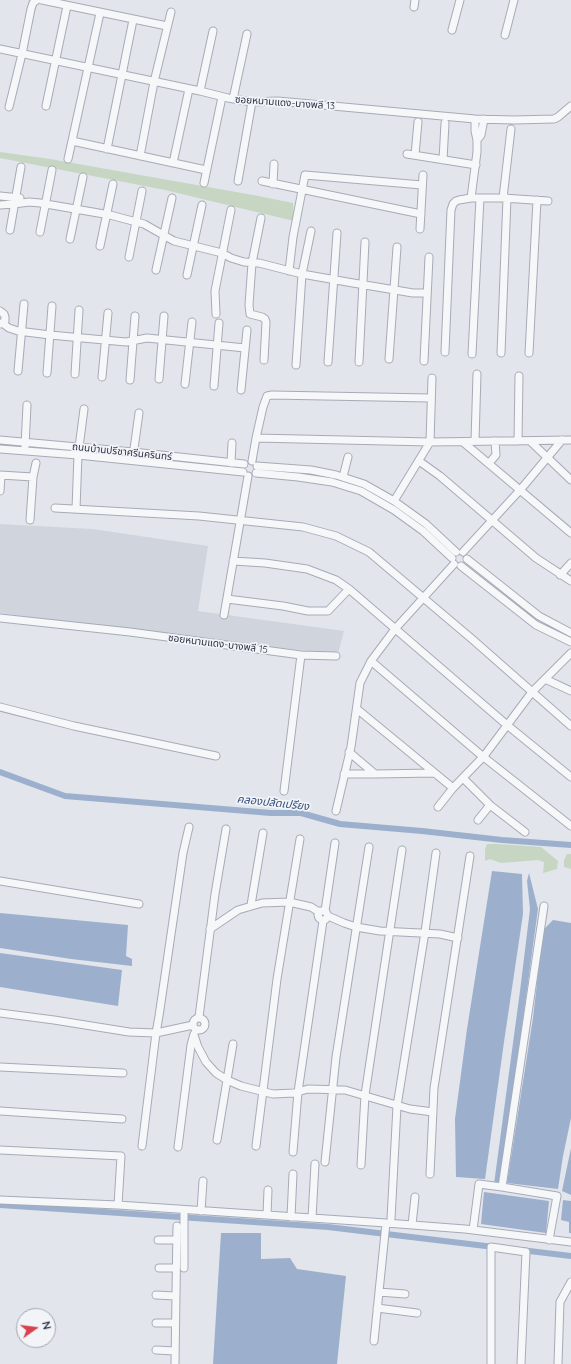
<!DOCTYPE html>
<html>
<head>
<meta charset="utf-8">
<style>
  body { margin:0 }
  #map { position:relative; width:571px; height:1364px; overflow:hidden; background:#e2e5eb; font-family:Quicksand,sans-serif }
  canvas { display:block }
  .north { position:absolute; left:16px; top:1308px; width:40px; height:40px; box-sizing:border-box; background:#f2f4f8; border:1px solid #a2a6b0; border-radius:50%; rotate:76deg; font-size:11px; font-weight:700; line-height:16px; text-align:center; color:#293144 }
  .north::after { content:''; display:block; margin:auto; width:14px; height:18px; background:#d6424f; clip-path:polygon(50% 0,100% 100%,50% 72%,0 100%) }
</style>
</head>
<body>
<div id="map">
<canvas width="571" height="1364"></canvas>
<div class="north">N</div>
</div>
<script>
const ctx = document.querySelector('canvas').getContext('2d');
ctx.lineJoin = 'round';
function fill(path, color) {
  ctx.fillStyle = color;
  ctx.fill(path, 'evenodd');
}
function toPath(rows) {
  const path = new Path2D();
  for (const r of rows) {
    if (r.length === 3) {
      path.moveTo(r[0] + r[2], r[1]);
      path.arc(r[0], r[1], r[2], 0, 2 * Math.PI);
      continue;
    }
    path.moveTo(r[0], r[1]);
    for (let i = 2; i < r.length; i += 2) path.lineTo(r[i], r[i + 1]);
  }
  return path;
}
function strokePath(path, color, width, dash) {
  ctx.strokeStyle = color;
  ctx.lineWidth = width;
  ctx.lineCap = dash ? 'butt' : 'round';
  ctx.setLineDash(dash || []);
  ctx.stroke(path);
}
function write(font, color, halo, rows, align = 'center') {
  ctx.font = font + ' Quicksand,"Noto Sans Thai",sans-serif';
  ctx.lineWidth = 3.5;
  ctx.setLineDash([]);
  ctx.textBaseline = 'middle';
  ctx.strokeStyle = halo;
  ctx.fillStyle = color;
  for (const [text, x, y, turn = 0] of rows) {
    ctx.save();
    ctx.translate(x, y);
    ctx.rotate((+turn || 0) * Math.PI / 180);
    ctx.textAlign = isNaN(turn) ? turn : align;
    if (halo) ctx.strokeText(text, 0, 0);
    ctx.fillText(text, 0, 0);
    ctx.restore();
  }
}
fill(toPath([
  [0,524,92,529,208,546,198,611,344,631,338,654,198,639,0,613]
]), '#d0d4dd');
fill(toPath([
  [0,152,50,159,253,195,293,203,294,221,165,190,0,158],
  [487,844,498,844,541,847,558,861,557,869,543,873,544,862,538,860,501,863,490,859,485,861,485,850],
  [567,854,571,854,571,869,564,867,564,860]
]), '#c6d6c3');
fill(toPath([
  [492,871,522,874,523,914,504,1042,485,1179,456,1177,455,1119,467,1029],
  [529,873,538,909,501,1181,494,1184,520,991,530,909,527,881],
  [0,913,128,925,126,956,132,959,132,966,71,959,0,948],
  [553,920,571,923,571,1118,563,1156,558,1189,507,1183,533,1018,543,930],
  [0,953,122,970,118,1006,0,987],
  [571,1148,571,1195,562,1191],
  [484,1192,549,1201,546,1233,481,1224],
  [563,1200,571,1201,571,1233,569,1233,569,1222,561,1220],
  [221,1233,261,1233,261,1259,290,1258,297,1269,346,1276,337,1364,213,1364]
]), '#9cb0cd');
strokePath(toPath([
  [0,772,65,796,271,813,301,813,340,824,422,831,502,840,571,845],
  [0,1205,328,1227,494,1247],
  [521,1250,571,1256]
]), '#9cb0cd', 6);
const minor = toPath([
  [42,0,167,26],
  [414,7,415,0],
  [452,30,460,0],
  [505,35,514,0],
  [0,49,200,91,228,98,252,102,278,101,475,119,514,120,554,119,558,117,571,106],
  [200,91,213,31],
  [233,99,247,34],
  [46,106,67,6],
  [9,107,22,54,31,9,33,3,37,0],
  [477,140,481,135,484,119],
  [72,141,206,170],
  [107,149,133,20],
  [407,154,476,165],
  [415,155,418,122],
  [140,156,154,82,171,12],
  [68,159,100,13],
  [443,160,445,123],
  [173,163,189,89],
  [238,181,252,102],
  [262,181,421,214],
  [204,183,222,97],
  [273,184,274,164],
  [0,196,20,198],
  [471,198,477,152,477,140,475,131,475,119],
  [503,198,511,129],
  [0,205,14,204,29,202,40,203,110,215,144,224,174,241,222,253,231,258,244,262,259,263,302,274,353,283,413,293,427,293],
  [261,218,252,263,249,305,250,314,262,317,265,319,266,322,264,360],
  [420,229,423,175],
  [10,230,21,167],
  [40,232,52,170],
  [70,239,83,177],
  [100,246,113,184],
  [129,257,142,191],
  [156,270,172,198],
  [289,271,293,237,305,175,422,185],
  [187,275,202,205],
  [0,311,4,314,5,317,5,321,0,324],
  [216,314,215,291,231,210],
  [2,323,9,328,18,331,50,335,126,342,147,338,245,348],
  [445,352,451,210,453,204,456,201,459,200,471,198,503,198,548,201],
  [501,353,507,198],
  [529,353,537,200],
  [472,354,480,198],
  [389,359,397,247],
  [424,361,429,257],
  [328,362,337,233],
  [359,362,365,242],
  [296,365,302,274,311,231],
  [18,371,24,304],
  [47,373,52,306],
  [75,374,79,310],
  [102,377,108,313],
  [159,379,164,316],
  [130,380,135,316],
  [185,384,192,322],
  [214,386,219,323],
  [241,390,247,330],
  [256,438,263,407,267,396,272,395,430,398],
  [0,440,133,452,244,464],
  [475,441,477,374],
  [518,441,519,376],
  [530,441,571,480],
  [463,442,571,533],
  [25,446,27,405],
  [0,449,78,455,243,472],
  [133,456,139,413],
  [252,461,256,438,430,442,571,440],
  [419,461,440,476,536,558,571,581],
  [231,463,232,443],
  [489,463,496,455,495,441],
  [257,466,311,470,336,475,364,484,394,501,426,524,456,552],
  [256,473,298,477,332,482,361,491,394,510,423,531,452,558],
  [0,475,33,477],
  [343,477,348,457],
  [0,491,1,475],
  [394,501,430,442,432,378],
  [55,508,199,516,303,527,336,536,369,552,472,639,571,726],
  [76,509,78,455,84,409],
  [30,520,33,477,36,463],
  [463,552,521,489,562,440],
  [467,559,539,616,571,633],
  [233,561,265,563,307,569,336,580,349,589,507,725,571,777],
  [461,566,536,625,571,642],
  [560,575,571,563],
  [227,599,283,606,308,611,328,611,349,589],
  [224,615,248,476],
  [0,618,130,632,301,655,284,791],
  [301,655,336,656],
  [371,661,395,629,454,564],
  [545,679,571,691],
  [0,707,74,726,216,756],
  [357,709,453,788,438,807],
  [349,752,375,774,434,773],
  [344,774,375,774],
  [463,778,490,805,525,832],
  [453,788,484,756,532,692,571,653],
  [336,811,351,747,360,683,371,661,481,755,571,826],
  [478,820,490,805],
  [0,881,139,904],
  [251,905,263,833],
  [325,911,335,843],
  [328,916,326,919,323,921,319,918,318,915,320,911,324,911,326,912,328,916,344,923,356,927,380,931,440,934,458,938],
  [210,929,238,910,262,903,289,902,311,907,319,912],
  [0,1013,54,1020,129,1032,156,1033,193,1025],
  [199,1017,215,894,226,829],
  [199,1024,6],
  [194,1035,198,1047,206,1062,216,1073,227,1080,241,1086,273,1094,294,1093,308,1089,345,1090,410,1109,433,1112],
  [0,1067,123,1073],
  [0,1111,122,1119],
  [217,1140,233,1044],
  [142,1146,156,1033,159,1016,183,853,189,827],
  [256,1146,277,979,300,839],
  [178,1147,191,1045,194,1034],
  [0,1150,121,1156,118,1205],
  [293,1152,298,1092,323,921],
  [325,1162,336,1057,369,847],
  [361,1165,365,1095,402,850],
  [430,1174,434,1088,470,856],
  [502,1187,557,1196,549,1240],
  [0,1200,118,1205,386,1223,465,1229,571,1242],
  [201,1211,203,1181],
  [267,1215,268,1190],
  [291,1217,293,1174],
  [312,1218,315,1164],
  [391,1219,397,1106,425,932,436,853],
  [412,1225,415,1197],
  [473,1230,479,1184,502,1187,544,906],
  [158,1240,177,1240],
  [159,1268,176,1268],
  [184,1268,184,1210],
  [379,1292,405,1294],
  [156,1295,175,1296],
  [377,1308,417,1313],
  [156,1323,175,1323],
  [374,1341,386,1223],
  [156,1350,175,1351],
  [175,1364,177,1226],
  [491,1364,491,1247,526,1252,521,1364],
  [558,1364,560,1302,571,1282]
]);
strokePath(minor, '#a7abb6', 9);
strokePath(minor, '#f5f7f9', 7);
write('10px', '#293144', '#f2f4f8', [
  ["ซอยหนามแดง-บางพลี 13",285,103,4],
  ["ถนนบ้านปรีชาศรีนครินทร์",122,452,6],
  ["ซอยหนามแดง-บางพลี 15",218,644,7]
]);
write('italic 11px', '#314d7b', '#f2f4f8', [
  ["คลองปลัดเปรียง",273,803,6]
]);
</script>
</body>
</html>
